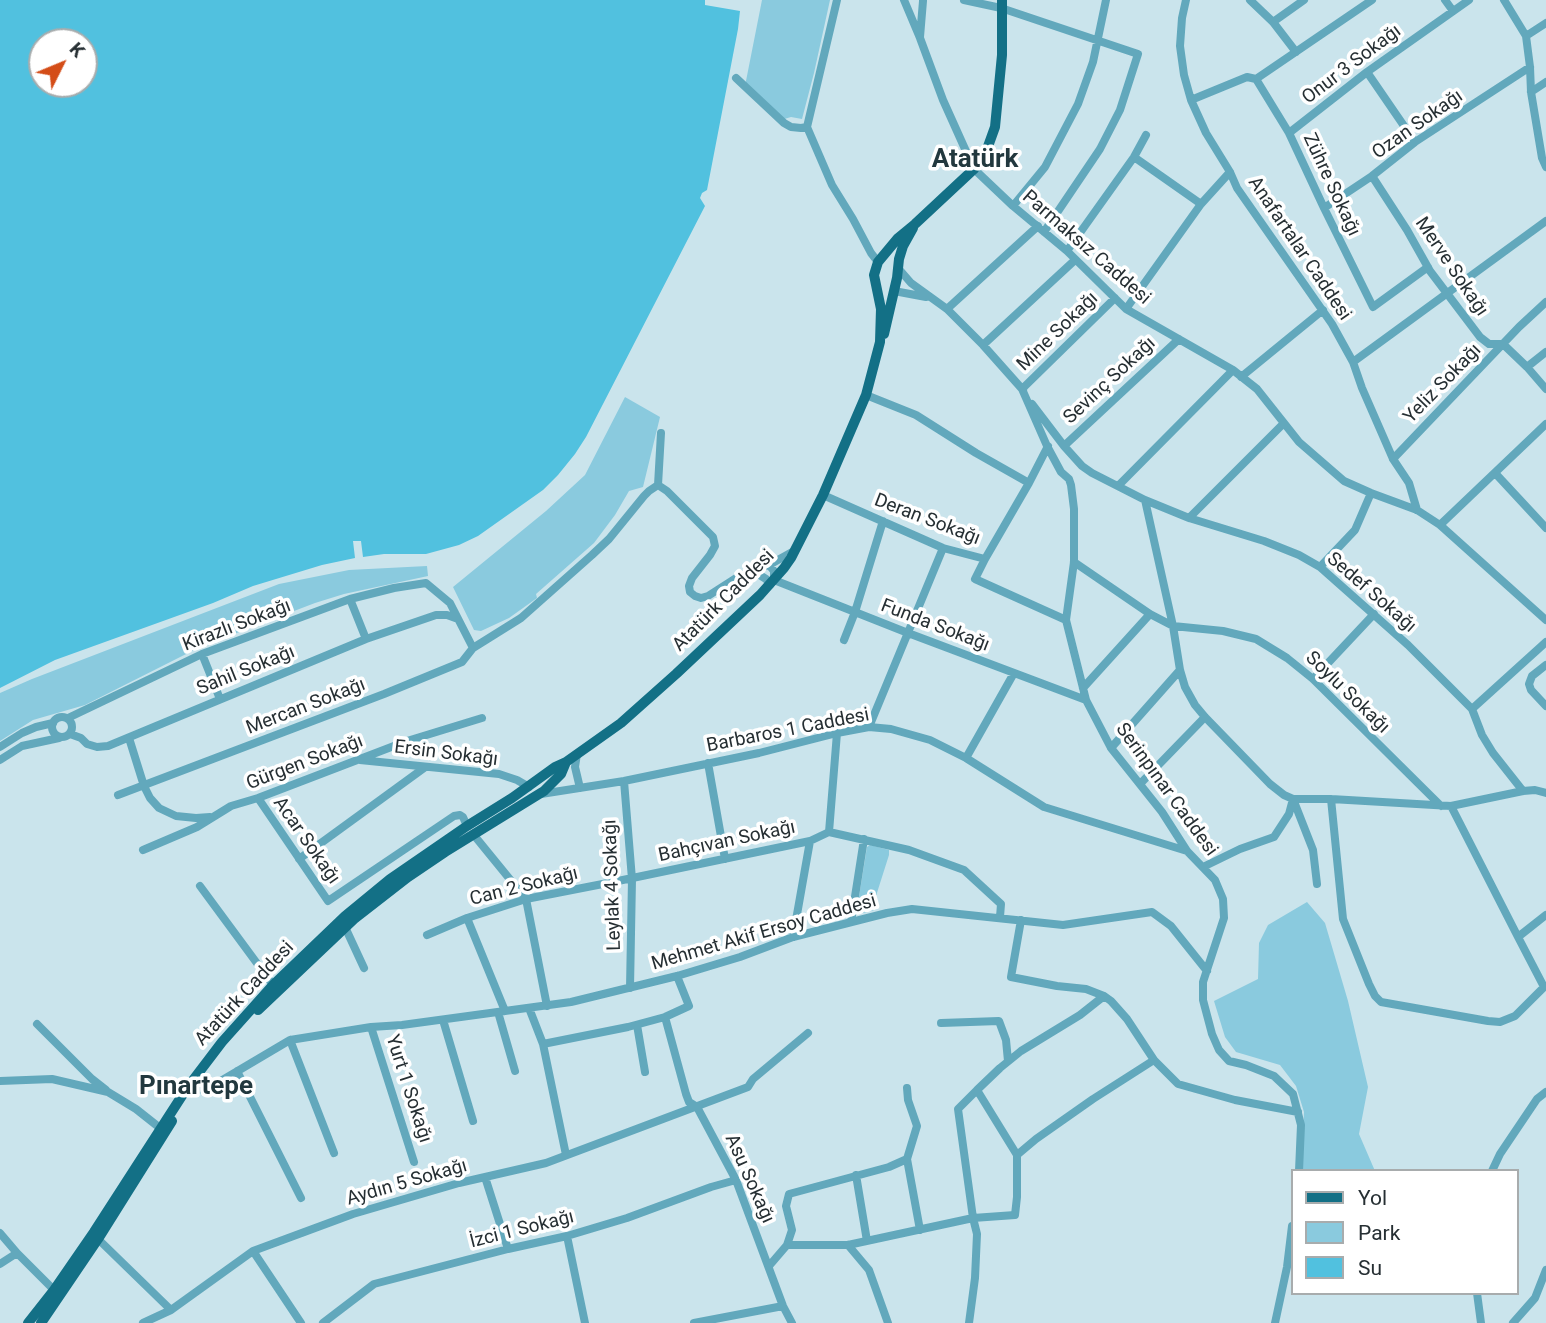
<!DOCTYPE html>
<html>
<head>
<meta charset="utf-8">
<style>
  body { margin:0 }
  #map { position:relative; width:1546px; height:1323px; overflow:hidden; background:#cae4ec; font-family:Roboto,sans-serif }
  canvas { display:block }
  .legend { position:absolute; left:1291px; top:1169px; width:228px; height:126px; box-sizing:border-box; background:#fff; border:2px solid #a8acad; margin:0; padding:9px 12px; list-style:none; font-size:21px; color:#262f33 }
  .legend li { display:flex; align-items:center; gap:14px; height:35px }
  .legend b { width:35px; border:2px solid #a8acad }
  .north { position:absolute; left:28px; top:28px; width:70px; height:70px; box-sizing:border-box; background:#fff; border:2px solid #a8acad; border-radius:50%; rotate:47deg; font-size:19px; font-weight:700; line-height:28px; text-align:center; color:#262f33 }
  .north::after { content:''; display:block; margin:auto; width:24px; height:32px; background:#d44d18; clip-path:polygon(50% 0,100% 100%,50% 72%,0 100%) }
</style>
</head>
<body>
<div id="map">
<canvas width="1546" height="1323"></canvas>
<ul class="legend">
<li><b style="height:9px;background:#137086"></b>Yol</li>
<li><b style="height:19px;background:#8acade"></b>Park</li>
<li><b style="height:19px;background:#51c1df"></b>Su</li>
</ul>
<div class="north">K</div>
</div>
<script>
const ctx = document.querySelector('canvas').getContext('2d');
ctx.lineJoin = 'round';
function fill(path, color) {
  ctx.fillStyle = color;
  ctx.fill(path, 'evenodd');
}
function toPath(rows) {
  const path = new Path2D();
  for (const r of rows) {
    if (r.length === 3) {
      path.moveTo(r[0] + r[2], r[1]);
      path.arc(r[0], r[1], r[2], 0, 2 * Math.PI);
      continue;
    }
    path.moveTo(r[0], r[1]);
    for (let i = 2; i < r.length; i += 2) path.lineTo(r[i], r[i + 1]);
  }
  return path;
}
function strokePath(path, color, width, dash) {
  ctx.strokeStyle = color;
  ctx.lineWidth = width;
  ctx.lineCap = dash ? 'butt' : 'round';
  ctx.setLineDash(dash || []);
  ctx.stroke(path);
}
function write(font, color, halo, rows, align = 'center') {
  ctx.font = font + ' Roboto,sans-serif';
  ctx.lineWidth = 7;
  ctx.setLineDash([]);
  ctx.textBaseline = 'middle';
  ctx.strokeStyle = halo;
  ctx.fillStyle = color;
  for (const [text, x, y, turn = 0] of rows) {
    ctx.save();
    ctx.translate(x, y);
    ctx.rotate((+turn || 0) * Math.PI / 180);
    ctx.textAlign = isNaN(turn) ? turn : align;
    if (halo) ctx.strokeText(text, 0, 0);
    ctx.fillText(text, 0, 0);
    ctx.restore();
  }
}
fill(toPath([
  [762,0,830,0,814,73,802,119,791,117,781,120,745,86],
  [625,397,660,417,643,487,629,491,615,515,594,543,536,594,537,598,509,618,481,631,474,630,453,587,546,511,585,475],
  [427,566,428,576,344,594,315,603,200,647,85,705,33,720,0,741,0,693,32,679,279,584,349,570],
  [870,845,889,850,889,855,875,899,878,909,859,914,857,909,867,847],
  [1307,902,1325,923,1348,1001,1368,1087,1359,1134,1375,1171,1302,1171,1304,1112,1296,1086,1280,1065,1236,1052,1225,1037,1214,1001,1258,979,1259,943,1268,925]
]), '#8acade');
fill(toPath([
  [0,0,705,0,705,5,740,11,738,29,707,190,702,193,700,198,705,206,586,437,575,454,558,475,543,490,478,536,459,545,426,554,384,554,363,557,361,541,353,541,355,558,322,565,253,586,213,603,55,660,0,688],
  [42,42,84,42,84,84,42,84]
]), '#51c1df');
strokePath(toPath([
  [904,0,920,38,943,100,974,169,1013,206,1067,251,1126,309,1233,370,1257,389,1299,442,1344,481,1371,493,1417,510,1440,525,1546,620],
  [964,0,1001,8,1138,54,1120,110,1100,149,1044,232],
  [1186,0,1182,18,1180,46,1184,75,1191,100,1206,133,1230,172,1237,188,1332,324,1353,362,1362,388,1393,459,1409,483,1417,510],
  [1250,0,1273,22,1296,52],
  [1445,0,1453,11],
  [1504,0,1526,36,1530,67,1531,92,1542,158,1546,167],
  [1273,22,1304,0],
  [1526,36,1546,23],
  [920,37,923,1],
  [1367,72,1415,142],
  [736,78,784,123,791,127,801,128,807,127],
  [1256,79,1289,133,1324,208,1373,307,1428,267],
  [1531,92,1546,82],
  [1191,100,1247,77,1256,79,1372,0],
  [807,127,832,185,853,219,871,253,878,262],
  [807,127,837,0],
  [1289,133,1367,72,1469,0],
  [1134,157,1201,204],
  [1372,176,1407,230,1430,271,1480,337,1489,344,1503,344,1527,367,1546,389],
  [1013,206,1045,167,1078,104,1093,62,1106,0],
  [1324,208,1372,176,1415,142,1530,67],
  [1067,251,1134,157,1146,135],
  [898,268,911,283,947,309,983,345,1023,390],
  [894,291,926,297],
  [947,309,1038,226],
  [1126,309,1201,204,1230,172],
  [983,345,1075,260],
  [1353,362,1546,221],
  [1527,367,1546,352],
  [1241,377,1323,310],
  [1022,389,1047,446,1061,472,1069,479,1071,485,1074,509,1074,562,1066,620,1086,700,1111,748,1162,812,1187,851,1215,880,1223,899,1224,918,1203,982,1203,1000,1212,1034,1219,1050,1229,1061,1246,1065,1274,1076,1293,1094,1301,1125,1299,1171],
  [1022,389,1115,298],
  [866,395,916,415,976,453,1029,483],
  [1032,404,1064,446,1082,466,1092,473,1145,500,1189,518,1264,541,1299,555,1320,567,1408,645,1472,709,1482,735,1493,753,1523,791],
  [1064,446,1179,339],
  [1393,459,1519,327,1546,302],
  [1495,473,1546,528],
  [658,485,667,491,713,537,715,546,710,555,692,578,689,586,690,592,695,596,701,598,708,596,736,578,754,569,769,565,794,551],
  [658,485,661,433],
  [1118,486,1233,370],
  [823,495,943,548,985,559,975,579,1066,620],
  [1145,500,1173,626,1180,670,1185,687,1195,705,1205,717,1270,784,1284,795,1293,799,1331,799,1451,806,1523,791,1535,790,1546,793],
  [1189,518,1284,423],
  [1440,525,1546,424],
  [985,559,1029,483,1048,446],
  [1074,562,1150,614,1173,626,1223,631,1256,639,1287,658,1313,679,1441,806],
  [769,565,774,571,774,580,908,633,1086,700],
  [1320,567,1355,530,1371,493],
  [749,573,758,574,766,579,770,585],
  [350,599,366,639],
  [844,640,855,612,883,521],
  [202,654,220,699],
  [1546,665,1532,676,1529,684,1531,690,1546,706],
  [1313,679,1374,614],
  [1083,688,1150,614],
  [1472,709,1546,642],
  [62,727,10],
  [68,718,202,654,350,599,394,588,426,583,450,603,473,648],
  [869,727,943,548],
  [70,734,81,738,87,744,97,747,108,746,366,639,436,615,447,615,458,619],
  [129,738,144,786,150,798,159,808,176,816,196,818,210,817],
  [0,747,22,733,36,727,53,723],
  [1111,748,1180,670],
  [577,754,575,767,580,788],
  [966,758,1014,673],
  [0,760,22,746,59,738],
  [360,760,499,774,517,780,529,787],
  [708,763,725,859],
  [624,781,632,879,630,988],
  [1140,784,1205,717],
  [541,794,624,781,759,753,837,733,869,727,891,729,930,740,966,758,1044,807,1187,851],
  [118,795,384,694,462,662,473,648,521,618,592,555,609,539,644,496,649,491,658,485],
  [258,798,328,901,454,816,460,815,463,817,467,826],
  [1293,799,1313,850,1317,884],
  [1331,799,1343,919,1369,984,1375,996,1381,1002,1488,1021,1500,1022,1515,1016,1544,987,1518,937,1546,915],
  [1451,806,1518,937],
  [829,832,909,850,964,870,1001,904,1000,917],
  [829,832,837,733],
  [473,834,526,899,547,1006],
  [143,850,197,827,231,806,258,798,407,741,482,718],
  [299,859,424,768],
  [1203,867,1240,849,1274,837,1289,814,1293,799],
  [200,886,273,985],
  [467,918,505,1011],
  [1021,920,1011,977,1057,986,1086,989,1104,996,1111,1001,1127,1019,1154,1060,1178,1084,1235,1100,1298,1112],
  [851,922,864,839],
  [345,927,364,968],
  [427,935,467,918,526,899,618,881,810,841,829,832],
  [793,937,810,841],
  [529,1008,543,1044,628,1027,665,1017,689,1006,677,976],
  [498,1012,515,1071],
  [665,1017,686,1094,689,1102,697,1107,736,1180,783,1306,792,1323],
  [443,1020,473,1121],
  [941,1023,999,1021,1006,1040,1008,1061],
  [37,1024,92,1079,106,1090],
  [637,1025,645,1072],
  [371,1027,414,1162],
  [290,1040,334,1153],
  [543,1044,566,1155],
  [237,1071,301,1198],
  [0,1081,52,1079,108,1092,136,1109,160,1128],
  [187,1088,192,1092,214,1085,290,1040,371,1027,402,1025,571,1002,677,976,740,957,793,937,887,913,912,909,1063,925,1152,912,1171,926,1207,971],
  [907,1088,908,1100,917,1126,907,1159,920,1230],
  [977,1090,1000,1068,1021,1051,1080,1015,1104,996],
  [1017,1155,1036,1139,1093,1099,1154,1060],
  [1492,1171,1500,1154,1537,1099,1546,1092],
  [856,1175,867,1241],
  [485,1177,508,1249],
  [0,1233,17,1253,54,1290],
  [567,1236,585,1323],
  [98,1239,171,1310],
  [787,1245,792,1230,786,1206,789,1194,889,1167,907,1159],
  [848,1245,869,1270,888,1323],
  [253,1251,301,1323],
  [0,1264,17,1253],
  [769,1266,787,1245,848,1245,973,1218,1015,1215,1017,1197,1017,1155,977,1090,958,1109,973,1218,977,1234,975,1278,969,1323],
  [1477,1293,1481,1323],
  [143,1323,171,1310,253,1251,353,1214,459,1183,546,1163,748,1087,753,1079,808,1033],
  [323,1323,374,1284,508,1249,567,1236,627,1218,711,1187,736,1180],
  [694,1323,783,1306],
  [1275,1323,1287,1267,1292,1226],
  [1513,1323,1535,1298,1546,1270]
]), '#62a8bc', 8);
strokePath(toPath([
  [884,334,897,278,899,259,903,246,913,228],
  [258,1010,354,919,408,877,445,852,544,791,561,774,566,762],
  [28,1323,54,1290,94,1232,187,1088,222,1042,273,985,345,916,390,879,467,826,512,798,555,767,566,762,621,723,676,674,760,595,784,568,791,558,823,495,866,395,880,342,881,309,874,275,878,262,898,238,915,224,974,169,986,152,995,127,1002,55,1002,0],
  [41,1323,98,1239,172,1121]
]), '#137086', 10);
write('19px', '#262f33', '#fff', [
  ["Onur 3 Sokağı",1352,65,-37],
  ["Ozan Sokağı",1418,125,-35],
  ["Zühre Sokağı",1331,185,65],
  ["Parmaksız Caddesi",1086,248,41],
  ["Anafartalar Caddesi",1299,249,56],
  ["Merve Sokağı",1451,267,56],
  ["Mine Sokağı",1058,332,-44],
  ["Sevinç Sokağı",1110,381,-43],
  ["Yeliz Sokağı",1443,384,-46],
  ["Deran Sokağı",927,520,21],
  ["Sedef Sokağı",1371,593,41],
  ["Atatürk Caddesi",724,601,-45],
  ["Kirazlı Sokağı",237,626,-21],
  ["Funda Sokağı",935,626,21],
  ["Sahil Sokağı",246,671,-22],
  ["Soylu Sokağı",1347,693,44],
  ["Mercan Sokağı",306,707,-21],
  ["Barbaros 1 Caddesi",788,731,-11],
  ["Ersin Sokağı",446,754,7],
  ["Gürgen Sokağı",305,763,-21],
  ["Serinpınar Caddesi",1166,790,54],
  ["Acar Sokağı",306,841,55],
  ["Bahçıvan Sokağı",727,842,-12],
  ["Leylak 4 Sokağı",613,885,-92],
  ["Can 2 Sokağı",524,887,-14],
  ["Mehmet Akif Ersoy Caddesi",764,933,-16],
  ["Atatürk Caddesi",245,994,-47],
  ["Yurt 1 Sokağı",408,1089,72],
  ["Asu Sokağı",749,1179,66],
  ["Aydın 5 Sokağı",407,1183,-16],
  ["İzci 1 Sokağı",522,1230,-14]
]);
write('bold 26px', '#22383e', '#fff', [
  ["Atatürk",975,160],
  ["Pınartepe",196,1087]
]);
</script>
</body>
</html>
